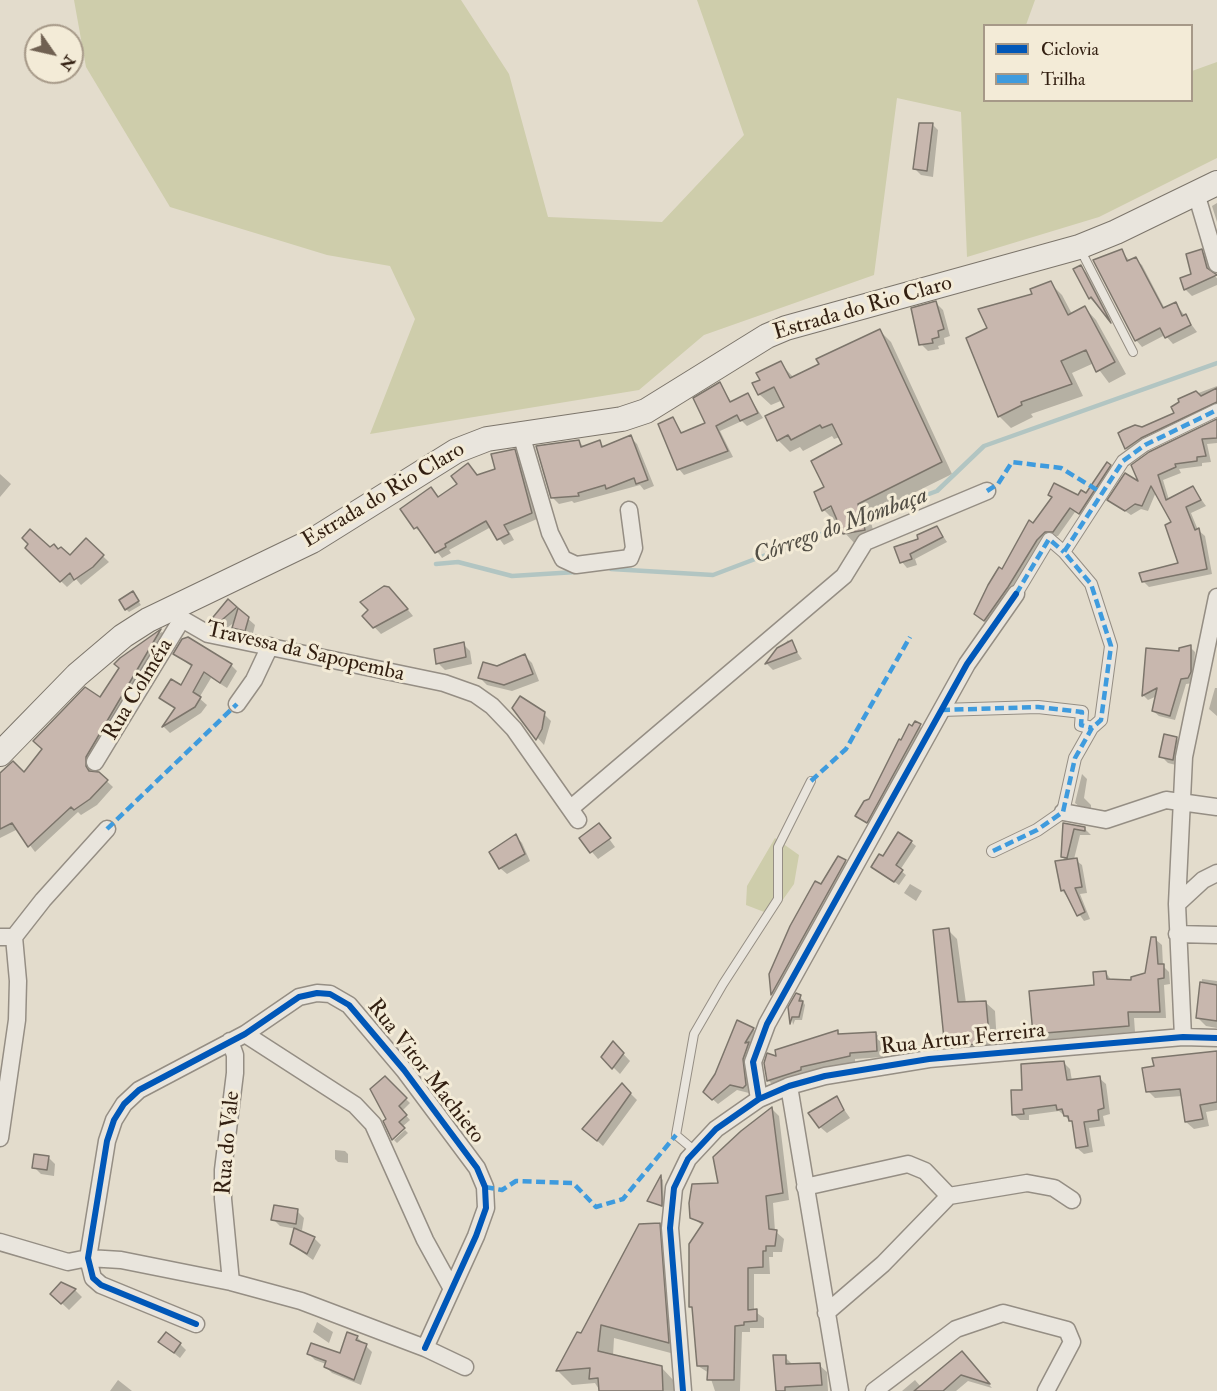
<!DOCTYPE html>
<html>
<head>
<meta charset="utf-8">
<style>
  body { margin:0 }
  #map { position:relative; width:1217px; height:1391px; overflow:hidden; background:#e3dccc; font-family:"IM FELL Double Pica",serif }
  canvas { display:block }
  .legend { position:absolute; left:983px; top:24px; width:210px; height:78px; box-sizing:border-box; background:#f3ebd7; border:2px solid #a69988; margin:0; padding:8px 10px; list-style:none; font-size:18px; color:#321f11 }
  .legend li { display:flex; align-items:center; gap:12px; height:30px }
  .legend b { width:30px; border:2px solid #a69988 }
  .north { position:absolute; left:24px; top:24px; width:60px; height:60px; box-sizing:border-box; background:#f3ebd7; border:2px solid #a69988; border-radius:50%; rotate:124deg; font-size:16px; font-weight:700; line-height:24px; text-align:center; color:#321f11 }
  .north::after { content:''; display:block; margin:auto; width:21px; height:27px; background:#706152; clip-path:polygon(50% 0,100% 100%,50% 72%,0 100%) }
</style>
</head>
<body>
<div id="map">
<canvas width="1217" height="1391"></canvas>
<ul class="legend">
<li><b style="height:8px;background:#0057b8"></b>Ciclovia</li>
<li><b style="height:8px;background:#3e9bde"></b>Trilha</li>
</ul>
<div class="north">N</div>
</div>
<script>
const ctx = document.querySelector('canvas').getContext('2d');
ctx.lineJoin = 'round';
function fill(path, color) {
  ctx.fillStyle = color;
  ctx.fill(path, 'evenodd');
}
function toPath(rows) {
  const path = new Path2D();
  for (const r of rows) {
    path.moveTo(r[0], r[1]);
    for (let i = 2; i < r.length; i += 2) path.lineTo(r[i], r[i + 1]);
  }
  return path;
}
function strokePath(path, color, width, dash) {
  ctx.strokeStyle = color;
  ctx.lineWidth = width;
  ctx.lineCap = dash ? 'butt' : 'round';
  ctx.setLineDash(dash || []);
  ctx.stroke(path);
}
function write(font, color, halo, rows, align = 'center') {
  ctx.font = font + ' "IM FELL Double Pica",serif';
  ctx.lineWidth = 6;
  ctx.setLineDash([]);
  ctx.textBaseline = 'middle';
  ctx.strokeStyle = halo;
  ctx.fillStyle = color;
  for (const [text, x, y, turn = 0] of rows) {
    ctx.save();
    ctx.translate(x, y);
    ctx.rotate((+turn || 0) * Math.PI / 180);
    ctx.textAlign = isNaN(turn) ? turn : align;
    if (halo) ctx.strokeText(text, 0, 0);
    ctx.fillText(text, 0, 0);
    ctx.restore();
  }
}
fill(toPath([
  [74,0,461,0,509,74,548,217,662,222,744,135,697,0,1035,0,1026,25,984,26,984,100,1192,100,1192,71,1217,62,1217,158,1099,217,967,257,961,112,897,98,874,275,704,335,639,390,370,434,415,319,390,266,327,255,170,207,86,67],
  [775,838,799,855,794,884,772,915,746,905,747,886]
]), '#cecdab');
fill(toPath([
  [932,124,938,130,933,177,921,175,915,169],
  [1217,203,1217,222,1212,206],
  [1201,250,1208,257,1213,275,1217,278,1217,285,1192,296,1185,289,1193,275],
  [1121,251,1130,261,1135,259,1142,265,1165,309,1176,304,1197,332,1173,344,1165,335,1142,347,1136,340],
  [1081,267,1087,273,1112,322,1090,298],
  [1050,283,1062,295,1072,314,1085,308,1096,320,1126,374,1109,383,1094,363,1072,373,1083,396,1031,414,1033,417,1011,428,999,416,989,328],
  [936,303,943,310,950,336,944,338,945,344,938,346,939,349,928,351,921,344],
  [880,331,891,342,952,474,869,515,876,541,856,545,845,533,839,520,835,521,824,510,826,488,844,445,840,437,834,439,832,436,803,451,800,447,790,452,778,440,786,408,783,400,771,405,759,394,762,380,780,363,794,378],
  [837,502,839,504,826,510,826,507],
  [720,384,732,403,748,395,763,418,747,426,742,421,720,431,733,457,684,475,679,469,673,419,683,434,707,424],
  [1217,386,1217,414,1150,446,1135,457,1126,449,1120,434,1142,429,1176,414,1180,400],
  [1217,421,1217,443,1207,444,1211,462,1202,463,1202,466,1179,469,1181,473,1163,480,1169,500,1193,488,1206,506,1191,513,1198,530,1205,536,1212,574,1149,587,1143,581,1180,564,1173,523,1156,492,1148,511,1141,509,1131,515,1109,500,1141,485],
  [630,437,637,444,654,486,644,490,640,485,574,503,572,501,559,504,552,497,578,441,584,447,599,442,605,448],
  [514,451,520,457,537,519,509,531,514,540,504,545,491,527,449,550,451,553,442,558,423,533,415,528,431,489,439,498,459,484,468,465,478,476,497,470],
  [1110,466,1114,470,1084,517,1075,512,1058,536,1050,536,989,624,980,618,976,614,1053,498,1050,495,1086,495],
  [0,474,11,484,0,497],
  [937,527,947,542,915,559,917,565,907,568,902,562,920,540],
  [86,540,109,562,81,585,76,579,67,587,27,548,30,544,70,558],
  [133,593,141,605,129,612,126,609],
  [396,595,413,616,381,634,364,616],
  [228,601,255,625,252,637,241,635,234,628,236,621,223,631,211,622],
  [162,632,168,638,92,763,92,773,98,773,113,787,97,805,81,815,78,812,35,852,18,829,0,838,0,774,24,774,101,699,151,637],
  [788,640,802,659,773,670,767,664],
  [463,644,470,651,472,664,445,670,438,663],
  [1190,647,1195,652,1193,683,1186,684,1175,720,1159,716,1153,711,1157,696,1148,700,1143,695,1147,650,1181,653],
  [175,654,231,665,237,671,227,688,211,678,199,698,207,705,201,713,170,733,164,727,176,709,161,697,181,687,192,667],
  [525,656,532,663,539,681,512,691,487,685,480,678,497,667],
  [1215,688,1217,688,1217,716,1209,709],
  [519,713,544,714,551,721,544,745,517,715],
  [915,723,923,729,870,825,857,816,870,800,901,742],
  [1177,739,1184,745,1180,766,1168,763,1161,756],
  [1082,774,1087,779,1084,798,1091,805,1091,811,1082,809,1075,803],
  [1064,824,1084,828,1091,835,1080,835,1074,859,1082,865,1087,893,1080,894,1090,919,1084,921,1062,890,1067,861,1062,857],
  [599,825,615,847,598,859,581,839],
  [516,836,522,843,530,861,507,874,500,868],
  [911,842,916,846,900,870,906,875,899,885,873,867],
  [845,861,849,866,776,998,772,994,771,974,821,886],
  [910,884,922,891,916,901,904,893],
  [948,930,957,939,966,1003,985,1002,995,1011,997,1044,987,1045,987,1053,977,1054,969,1046,955,1047,945,1038],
  [1155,939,1162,945,1163,966,1169,972,1170,984,1164,985,1166,1018,1134,1018,1135,1032,1041,1040,1034,1033,1096,986,1106,973,1112,981,1133,982,1147,974],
  [1202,979,1217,981,1217,1028,1206,1026,1198,1018],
  [800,996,805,1005,802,1020,795,1020,793,1025,790,1007],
  [753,1029,759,1035,751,1091,749,1093,737,1090,718,1104,705,1092],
  [838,1032,840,1035,875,1033,882,1039,883,1057,855,1059,855,1062,806,1073,774,1086,768,1080,778,1058],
  [613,1043,630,1061,620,1074,603,1057],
  [1217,1052,1217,1110,1206,1112,1209,1126,1194,1129,1186,1122,1182,1096,1155,1098,1148,1091],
  [1064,1063,1070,1069,1072,1081,1099,1078,1106,1084,1110,1114,1103,1116,1105,1126,1089,1128,1093,1152,1084,1154,1077,1148,1074,1124,1059,1111,1029,1115,1029,1120,1020,1120,1013,1114,1024,1091],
  [385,1079,410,1103,402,1111,410,1120,402,1127,388,1119],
  [622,1085,637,1100,603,1146,584,1129],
  [836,1098,850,1118,827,1133,820,1127],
  [772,1109,779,1116,789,1200,773,1203,775,1231,784,1239,782,1252,773,1252,773,1257,769,1257,770,1274,754,1274,754,1311,764,1318,764,1328,750,1328,750,1332,742,1332,740,1391,715,1391,709,1373,698,1366,694,1310,690,1307,703,1226,692,1217,720,1184],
  [405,1130,408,1133,397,1143,394,1140],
  [335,1150,345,1151,348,1154,348,1163,338,1162,335,1159],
  [48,1157,55,1164,54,1176,41,1174,34,1167],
  [661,1178,663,1180,664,1208,649,1200],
  [297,1211,304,1218,302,1230,280,1226,273,1219],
  [659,1224,673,1238,682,1356,614,1338,613,1356,661,1367,675,1382,676,1391,600,1391,595,1383,572,1385,558,1371,578,1334,582,1335],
  [314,1238,321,1245,313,1260,291,1244],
  [61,1284,75,1290,82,1297,69,1310,52,1294],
  [317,1322,333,1332,329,1343,313,1332],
  [357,1337,372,1352,361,1385,332,1373,326,1367,326,1364,315,1360,309,1354,341,1355],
  [160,1342,180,1344,186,1350,180,1358],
  [785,1357,792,1364,819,1365,827,1372,828,1391,778,1391],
  [967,1359,992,1388,968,1381,956,1391,902,1391,915,1380,921,1387],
  [118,1380,132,1391,110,1391]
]), '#0003');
strokePath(toPath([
  [859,520,937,491,984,446,1217,363],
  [436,564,458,562,512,576,576,572],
  [611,569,713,575,845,525]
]), '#b2c5c2', 4.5);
const building = toPath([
  [919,123,933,123,927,171,913,169,919,123],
  [1122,249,1127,261,1136,257,1163,308,1176,302,1182,316,1186,314,1191,325,1165,338,1160,328,1135,341,1093,260,1122,249],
  [1202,249,1207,268,1217,275,1184,290,1180,278,1191,274,1186,254,1202,249],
  [1081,265,1111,323,1091,297,1089,299,1073,269,1081,265],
  [1051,281,1068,315,1085,306,1115,362,1096,372,1086,350,1061,361,1072,384,1021,402,1022,405,998,417,966,338,987,328,978,309,1032,294,1030,289,1051,281],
  [936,301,944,329,938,331,939,337,932,339,933,343,919,345,911,308,936,301],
  [880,329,942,462,858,504,865,530,843,534,831,506,822,511,814,492,824,487,811,461,842,444,832,424,822,428,820,425,791,440,788,435,777,441,765,416,784,407,774,387,758,395,752,383,760,380,756,373,781,361,790,378,819,364,816,359,880,329],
  [720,382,730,402,748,393,758,413,740,421,737,415,716,426,728,451,677,470,658,424,673,417,681,433,705,423,693,398,720,382],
  [1217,388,1217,402,1141,438,1125,449,1118,433,1123,430,1135,425,1142,427,1174,413,1171,407,1179,402,1178,399,1196,391,1201,396,1217,388],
  [1217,419,1217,438,1202,439,1206,456,1197,457,1197,461,1175,464,1176,467,1158,475,1166,500,1193,486,1201,500,1186,507,1195,530,1199,528,1207,569,1142,582,1139,573,1178,563,1165,525,1171,522,1151,486,1142,506,1135,504,1125,511,1107,500,1125,473,1138,481,1131,465,1149,452,1217,419],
  [631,435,648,480,636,484,634,478,606,489,605,485,578,493,579,496,551,498,536,446,579,440,581,447,600,440,602,447,631,435],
  [515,449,532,513,504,525,509,534,497,540,486,521,445,544,446,547,435,553,417,527,414,529,400,509,431,487,438,497,457,484,451,476,468,463,477,475,495,469,491,454,515,449],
  [1107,462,1111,465,1079,514,1070,508,1053,532,1045,532,1037,540,1008,587,984,621,974,614,988,585,999,567,1002,569,1029,520,1033,523,1052,497,1048,495,1054,483,1078,495,1081,490,1086,493,1107,462],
  [937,526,943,537,910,554,912,559,900,563,894,547,918,539,917,535,937,526],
  [30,529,50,547,54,544,58,549,61,547,70,555,86,538,104,555,93,567,74,580,70,573,60,582,25,548,28,544,22,538,30,529],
  [384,586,389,587,408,609,373,628,362,616,368,610,360,602,384,586],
  [133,591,139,601,125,610,119,600,133,591],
  [228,599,237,607,216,625,209,622,228,599],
  [238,608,249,617,245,631,232,628,238,608],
  [161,629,86,757,86,766,89,771,99,772,108,780,90,799,74,810,71,807,28,847,12,823,0,829,0,773,13,761,24,772,42,749,33,741,85,687,100,697,119,668,114,664,120,658,161,629],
  [188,637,232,664,220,683,204,672,193,692,201,697,195,707,162,727,175,708,159,698,171,679,181,685,192,665,173,654,182,639,188,637],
  [792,640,797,652,765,664,777,648,792,640],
  [464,642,466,657,436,664,434,649,464,642],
  [1191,645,1191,672,1188,678,1181,679,1170,716,1152,711,1157,688,1142,696,1146,648,1179,651,1179,648,1191,645],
  [525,654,533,674,504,685,478,678,483,662,497,666,525,654],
  [520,696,545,712,542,729,536,740,512,708,520,696],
  [915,721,921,724,867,823,855,816,864,801,869,799,899,739,901,740,909,724,912,726,915,721],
  [1164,734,1177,737,1173,760,1159,757,1164,734],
  [599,823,611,838,590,853,579,838,599,823],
  [1063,823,1085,827,1085,831,1074,829,1067,858,1061,857,1063,823],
  [898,832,912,841,896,865,903,870,894,882,871,867,879,854,883,856,898,832],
  [516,834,525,854,499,869,489,852,516,834],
  [838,856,846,860,771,995,769,974,790,926,815,881,821,884,838,856],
  [1077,858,1082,887,1075,888,1085,912,1077,916,1064,890,1061,891,1055,861,1077,858],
  [949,928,958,1002,986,1001,989,1035,978,1036,979,1044,966,1045,966,1037,944,1039,933,930,949,928],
  [1151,937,1156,937,1158,964,1164,964,1164,978,1158,979,1160,1012,1128,1012,1129,1026,1033,1034,1029,991,1094,985,1093,972,1106,971,1107,979,1131,980,1131,977,1145,973,1151,937],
  [1200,982,1217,985,1217,1021,1196,1018,1200,982],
  [796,993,801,995,799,1001,803,1001,799,1017,792,1017,790,1024,788,1007,796,993],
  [737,1020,754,1028,745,1043,749,1042,743,1059,746,1085,743,1088,730,1085,712,1100,703,1092,715,1074,737,1020],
  [838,1030,838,1034,876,1032,877,1051,850,1053,850,1056,801,1067,801,1070,767,1081,764,1063,767,1053,776,1056,775,1050,838,1030],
  [613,1041,624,1053,612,1069,601,1057,613,1041],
  [1217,1051,1217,1102,1200,1105,1203,1119,1185,1122,1180,1089,1146,1092,1142,1068,1154,1066,1152,1058,1217,1051],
  [1064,1061,1067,1080,1100,1076,1104,1108,1098,1110,1099,1120,1084,1122,1088,1146,1076,1148,1072,1121,1069,1121,1068,1116,1064,1116,1062,1109,1057,1110,1056,1105,1023,1109,1024,1114,1012,1115,1011,1090,1022,1090,1021,1064,1064,1061],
  [385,1076,407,1098,399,1106,407,1115,399,1122,405,1128,392,1140,383,1121,386,1119,370,1089,385,1076],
  [622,1083,631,1093,597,1141,582,1129,622,1083],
  [837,1096,844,1110,819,1128,808,1113,837,1096],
  [772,1107,783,1193,766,1196,769,1229,777,1230,775,1246,766,1246,766,1251,763,1251,763,1267,748,1268,748,1310,757,1309,757,1321,744,1322,744,1325,735,1326,734,1380,707,1380,708,1366,697,1366,692,1307,689,1307,689,1244,703,1223,690,1218,689,1203,692,1184,718,1183,713,1157,741,1131,772,1107],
  [34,1154,49,1156,47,1170,32,1168,34,1154],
  [661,1175,662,1198,662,1206,647,1201,661,1175],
  [274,1205,298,1209,296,1224,271,1220,274,1205],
  [660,1223,669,1343,601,1325,598,1351,662,1366,663,1391,599,1391,598,1378,589,1379,590,1368,556,1371,577,1332,581,1333,639,1224,660,1223],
  [294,1228,315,1237,307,1254,290,1244,294,1228],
  [61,1282,76,1289,61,1304,50,1294,61,1282],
  [166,1332,181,1343,174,1353,158,1342,166,1332],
  [347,1332,358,1336,356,1340,367,1344,354,1380,324,1367,326,1361,307,1354,311,1343,340,1353,347,1332],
  [962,1351,990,1384,961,1375,943,1391,914,1391,962,1351],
  [773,1355,786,1355,786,1364,820,1363,822,1385,785,1387,785,1391,776,1391,773,1355]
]);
fill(building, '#c8b7ae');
strokePath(building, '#7c756b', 1.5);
const service = toPath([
  [1079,247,1133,352],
  [695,1151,676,1135,694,1034,723,984,778,899,778,847,811,781]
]);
const pedestrian = toPath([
  [1016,594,1049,539,1064,552],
  [941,710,1038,707,1082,712,1081,725,1092,728],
  [993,851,1037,830,1063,812,1075,758,1092,728,1101,720,1111,646,1091,584,1064,552,1123,461,1145,445,1217,410]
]);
const minor = toPath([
  [1196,193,1217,264],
  [521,434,550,533,563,559,576,565,630,558,634,548,629,510],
  [177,607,182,619,208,634,444,683,475,694,492,706,514,729,578,820],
  [237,704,254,680,270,646],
  [95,762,182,619],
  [571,808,844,576,865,542,987,491],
  [1063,812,1106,820,1166,800,1217,807],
  [1177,904,1203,880,1217,873],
  [1177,934,1217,935],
  [0,937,14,937,18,981,17,1020,0,1138],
  [14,937,43,900,107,829],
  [245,1034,355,1105,373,1124,425,1240,452,1289],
  [1183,1037,1177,904,1184,757,1217,597],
  [230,1041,235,1055,235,1073,223,1170,223,1199,231,1282],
  [789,1086,840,1391],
  [759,1099,753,1062,767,1024,967,664,1016,594],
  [805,1187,908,1164,925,1171,949,1196],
  [0,1242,68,1262,88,1258,121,1260,231,1282,301,1301,425,1348,465,1367],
  [826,1313,883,1264,949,1196,1027,1183,1054,1188,1072,1200],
  [196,1324,101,1285,93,1278,88,1258,107,1141,114,1120,124,1104,139,1090,245,1034,299,997,317,993,330,994,349,1005,404,1070,477,1168,485,1187,486,1208,476,1236,425,1348],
  [683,1391,670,1228,674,1188,688,1159,716,1129,759,1099,789,1086,825,1076,929,1059,1183,1037,1217,1038],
  [874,1391,956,1329,1003,1313,1067,1330,1072,1342,1046,1391]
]);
const secondary = toPath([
  [0,754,77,675,123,636,148,620,312,541,456,451,487,439,622,419,646,411,767,336,786,328,1079,247,1116,232,1217,183]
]);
strokePath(service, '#958e84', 10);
strokePath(pedestrian, '#958e84', 14);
strokePath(minor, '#958e84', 19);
strokePath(secondary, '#7c756b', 26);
strokePath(service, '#e9e5dd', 8);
strokePath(pedestrian, '#e9e5dd', 12);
strokePath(minor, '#e9e5dd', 16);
strokePath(secondary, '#e9e5dd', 24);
strokePath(toPath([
  [987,491,998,484,1012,462,1061,468,1102,493],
  [1016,594,1049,539,1064,552],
  [941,710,1038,707,1082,712,1081,725,1092,728],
  [811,781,846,749,910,637],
  [107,829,237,704],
  [993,851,1037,830,1063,812,1075,758,1092,728,1101,720,1111,646,1091,584,1064,552,1123,461,1145,445,1217,410],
  [485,1187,502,1190,516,1181,573,1183,596,1207,623,1199,676,1135]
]), '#3e9bde', 4.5, [9, 4.5]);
strokePath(toPath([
  [759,1099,753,1062,767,1024,967,664,1016,594],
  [196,1324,101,1285,93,1278,88,1258,107,1141,114,1120,124,1104,139,1090,245,1034,299,997,317,993,330,994,349,1005,404,1070,477,1168,485,1187,486,1208,476,1236,425,1348],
  [683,1391,670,1228,674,1188,688,1159,716,1129,759,1099,789,1086,825,1076,929,1059,1183,1037,1217,1038]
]), '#0057b8', 6);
write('22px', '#321f11', '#f3ebd7', [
  ["Estrada do Rio Claro",863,309,-16],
  ["Estrada do Rio Claro",384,496,-31],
  ["Travessa da Sapopemba",305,653,13],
  ["Rua Colméia",139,690,-59],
  ["Rua Artur Ferreira",963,1040,-6],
  ["Rua Vitor Machieto",425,1072,52],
  ["Rua do Vale",229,1143,-85]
]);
write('italic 24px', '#524e45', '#f3ebd7', [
  ["Córrego do Mombaça",841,527,-20]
]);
</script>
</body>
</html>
